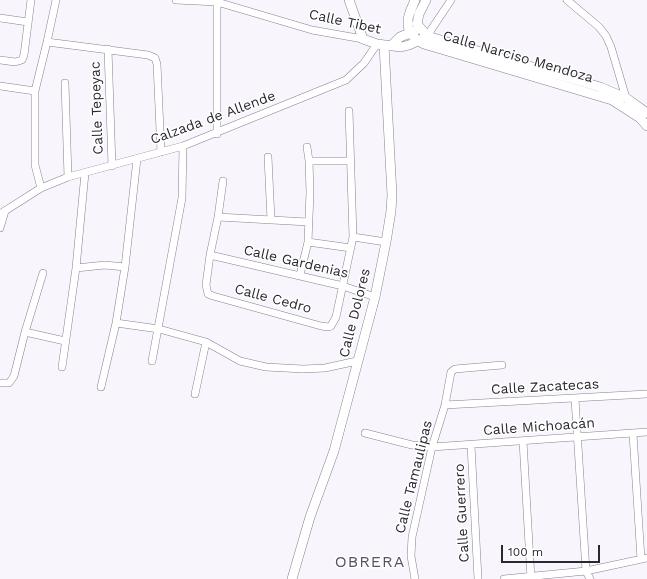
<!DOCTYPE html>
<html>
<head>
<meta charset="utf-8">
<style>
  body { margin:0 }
  #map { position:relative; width:647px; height:579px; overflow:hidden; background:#f9f5fd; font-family:"Work Sans",sans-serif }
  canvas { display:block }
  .scale { position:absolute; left:501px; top:545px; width:99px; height:18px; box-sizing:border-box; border:2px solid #2a272f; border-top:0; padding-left:5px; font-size:12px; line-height:14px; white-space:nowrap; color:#2a272f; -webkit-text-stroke:3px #fff; paint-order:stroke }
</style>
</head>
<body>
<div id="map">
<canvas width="647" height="579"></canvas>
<div class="scale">100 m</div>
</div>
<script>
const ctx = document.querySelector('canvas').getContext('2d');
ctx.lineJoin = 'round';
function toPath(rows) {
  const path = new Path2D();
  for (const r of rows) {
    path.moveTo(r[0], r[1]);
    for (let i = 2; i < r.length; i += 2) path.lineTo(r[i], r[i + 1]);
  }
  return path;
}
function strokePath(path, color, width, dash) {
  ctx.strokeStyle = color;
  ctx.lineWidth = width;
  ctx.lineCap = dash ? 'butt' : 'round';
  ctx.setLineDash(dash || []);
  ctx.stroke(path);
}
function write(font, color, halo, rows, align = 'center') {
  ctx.font = font + ' "Work Sans",sans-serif';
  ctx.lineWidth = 3;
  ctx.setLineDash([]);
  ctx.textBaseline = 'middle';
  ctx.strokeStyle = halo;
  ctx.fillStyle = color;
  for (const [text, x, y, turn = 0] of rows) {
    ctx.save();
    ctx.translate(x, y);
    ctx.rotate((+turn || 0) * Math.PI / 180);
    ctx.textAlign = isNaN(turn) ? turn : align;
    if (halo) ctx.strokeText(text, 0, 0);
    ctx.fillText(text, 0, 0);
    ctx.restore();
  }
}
const minor = toPath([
  [176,0,217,2,312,30,363,39],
  [567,0,599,27,606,36,611,47,626,98],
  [0,18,28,22],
  [427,36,451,0],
  [47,42,148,55,155,58,157,64,161,152],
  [108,49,112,166],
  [0,60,15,62,22,60,24,55,31,0],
  [65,83,68,177],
  [0,86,35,91],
  [217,134,217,0],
  [268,157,271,220],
  [309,161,350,161],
  [223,181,218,217,210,255,206,285,208,294,213,296,321,326,329,327,331,326,336,317,353,237,349,111],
  [41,188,35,165,35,91,47,42,56,0],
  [0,214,41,188,68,177,183,146,346,80,364,63,377,44],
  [218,217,308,222],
  [0,228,5,211],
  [353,237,386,242],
  [308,242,351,248],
  [210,255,343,286,375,297],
  [76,268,105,265,125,267],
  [300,275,308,242,310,192,309,161,307,147],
  [116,323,159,329,206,342,240,361,266,367,303,369,325,368,357,361],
  [25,332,65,341],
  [152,361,182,198,183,146],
  [62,367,76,268,85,173],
  [0,383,9,383,14,376,25,332,43,273],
  [101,387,116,323,125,267,137,159],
  [195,394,206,342],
  [575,399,586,571,590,579],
  [445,405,647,394],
  [365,433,412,445,432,447,647,432],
  [633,434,641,559],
  [523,441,531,579],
  [471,445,478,579],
  [415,579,411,556,412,537,432,447,445,405,451,372,455,369,502,365],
  [504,579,586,571,647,558]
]);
const tertiary = toPath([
  [349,0,363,39,377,44,401,47,409,45,422,39],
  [415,0,410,12,408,19,408,26,410,33,418,41,424,44,612,100,640,118,647,126],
  [426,0,419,14,417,24,427,36,600,87,626,98,647,113],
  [391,46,400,37,415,31],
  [292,579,310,517,334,451,375,297,386,242,391,211,392,195,384,45]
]);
strokePath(minor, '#887f92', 8);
strokePath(tertiary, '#887f92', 10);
strokePath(minor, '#fff', 7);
strokePath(tertiary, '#fff', 9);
write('14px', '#2a272f', '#fff', [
  ["Calle Tibet",345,22,12],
  ["Calle Narciso Mendoza",518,57,16],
  ["Calle Tepeyac",97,108,-92],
  ["Calzada de Allende",213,118,-20],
  ["Calle Gardenias",296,262,13],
  ["Calle Cedro",273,299,15],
  ["Calle Dolores",355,313,-76],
  ["Calle Zacatecas",545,387,-3],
  ["Calle Michoacán",539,427,-4],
  ["Calle Tamaulipas",414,477,-76],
  ["Calle Guerrero",462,513,-93]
]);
ctx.letterSpacing = '1px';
write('16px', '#5a5163', '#fff', [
  ["OBRERA",370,562]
]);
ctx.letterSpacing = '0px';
</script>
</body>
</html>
